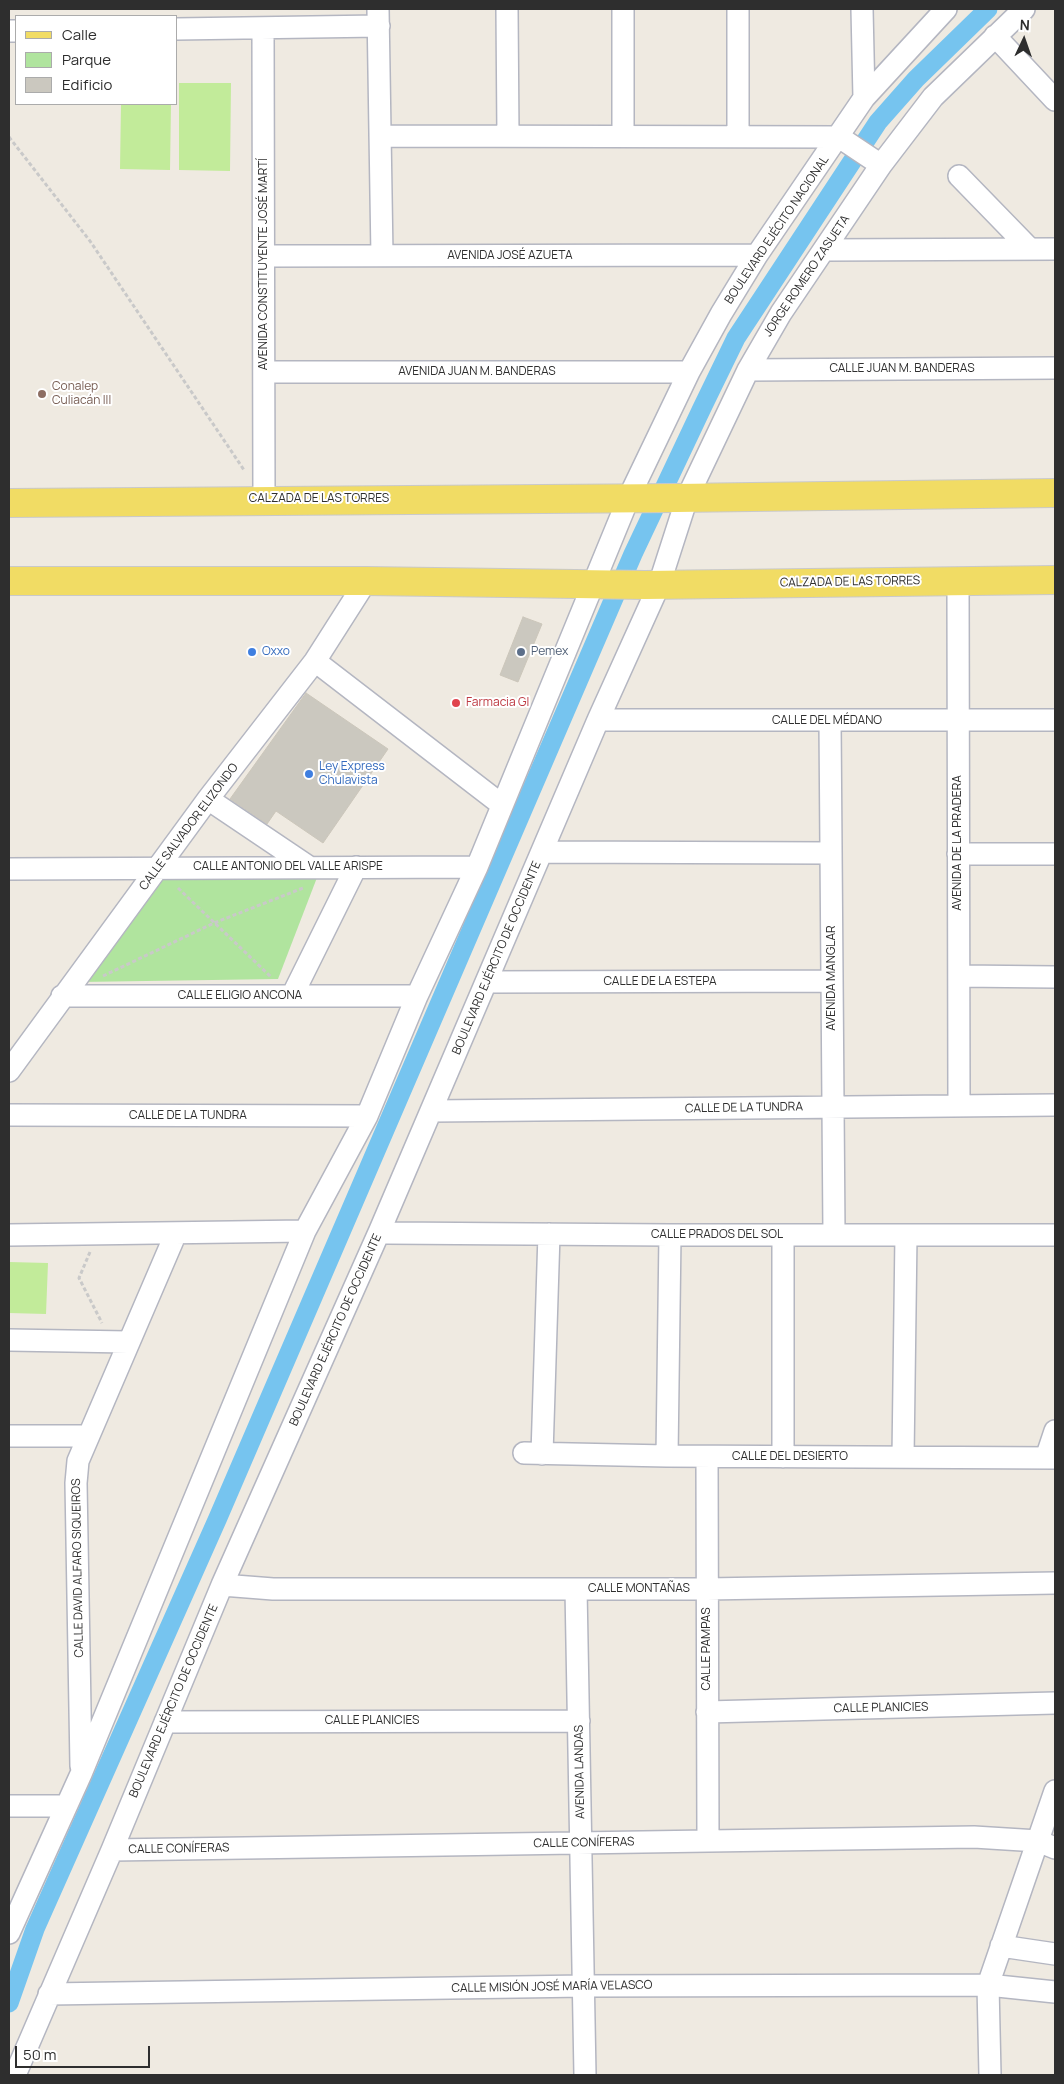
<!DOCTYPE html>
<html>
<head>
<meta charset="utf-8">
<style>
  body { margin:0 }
  #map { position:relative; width:1064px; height:2084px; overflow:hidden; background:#efeae1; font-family:Manrope,sans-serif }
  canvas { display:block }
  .frame { position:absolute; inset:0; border:10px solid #2e2e2e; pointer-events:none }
  .legend { position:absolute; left:15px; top:15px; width:162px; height:90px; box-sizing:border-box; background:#fff; border:1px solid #ababab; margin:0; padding:6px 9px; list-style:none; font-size:15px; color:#2e2e2e }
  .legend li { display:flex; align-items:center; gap:10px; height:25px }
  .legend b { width:25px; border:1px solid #ababab }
  .north { position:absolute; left:999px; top:15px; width:50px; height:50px; -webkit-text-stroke:4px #fff; paint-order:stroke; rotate:3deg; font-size:14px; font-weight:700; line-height:20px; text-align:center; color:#2e2e2e }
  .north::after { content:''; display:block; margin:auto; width:18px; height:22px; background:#2e2e2e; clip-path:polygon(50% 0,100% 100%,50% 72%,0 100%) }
  .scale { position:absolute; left:15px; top:2046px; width:135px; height:22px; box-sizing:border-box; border:2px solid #2e2e2e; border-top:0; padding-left:6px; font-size:15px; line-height:18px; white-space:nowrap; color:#2e2e2e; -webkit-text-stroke:4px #fff; paint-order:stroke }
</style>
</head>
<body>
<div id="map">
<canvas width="1064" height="2084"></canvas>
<div class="frame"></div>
<ul class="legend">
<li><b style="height:6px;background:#f1dc64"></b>Calle</li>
<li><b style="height:14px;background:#b0e49e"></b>Parque</li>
<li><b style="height:14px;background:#cbc8bf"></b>Edificio</li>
</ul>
<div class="north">N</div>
<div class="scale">50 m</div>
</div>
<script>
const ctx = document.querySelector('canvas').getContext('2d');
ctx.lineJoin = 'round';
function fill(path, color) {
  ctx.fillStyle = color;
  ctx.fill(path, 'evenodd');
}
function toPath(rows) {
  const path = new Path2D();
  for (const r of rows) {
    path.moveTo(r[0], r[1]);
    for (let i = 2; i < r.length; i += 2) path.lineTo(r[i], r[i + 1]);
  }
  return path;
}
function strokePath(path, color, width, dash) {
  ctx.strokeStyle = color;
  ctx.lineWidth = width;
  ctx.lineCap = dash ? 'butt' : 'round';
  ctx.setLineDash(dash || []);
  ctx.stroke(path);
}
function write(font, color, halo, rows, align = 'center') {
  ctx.font = font + ' Manrope,sans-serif';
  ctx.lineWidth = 4;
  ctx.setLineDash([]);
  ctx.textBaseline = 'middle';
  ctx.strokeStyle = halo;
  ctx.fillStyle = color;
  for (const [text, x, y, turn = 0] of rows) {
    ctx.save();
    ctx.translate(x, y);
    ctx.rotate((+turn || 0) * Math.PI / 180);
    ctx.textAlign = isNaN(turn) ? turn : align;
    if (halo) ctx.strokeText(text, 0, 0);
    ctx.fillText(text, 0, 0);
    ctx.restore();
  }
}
fill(toPath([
  [318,875,278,979,80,982,156,877]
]), '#b0e49e');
fill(toPath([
  [179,83,231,83,230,171,179,170],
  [121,104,171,104,170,170,120,169],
  [9,1262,48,1263,46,1314,9,1313]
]), '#c2eb9a');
strokePath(toPath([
  [9,2003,35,1929,217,1520,633,554,702,408,736,338,878,122,916,79,988,9]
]), '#76c4ef', 19);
const building = toPath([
  [523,617,542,624,518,682,500,675,523,617],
  [306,693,388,749,323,843,276,811,267,824,230,799,306,693]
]);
fill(building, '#cbc8bf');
strokePath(building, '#cbc6ba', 1);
const minor = toPath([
  [378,9,382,256],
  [507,9,508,136],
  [623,9,623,136],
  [738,9,738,136],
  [862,9,864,98],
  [263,28,264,500],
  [176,29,379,26],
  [9,31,16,31],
  [995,36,1055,100],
  [380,136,839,137,881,165],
  [959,176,1030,249],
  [825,250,1055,249],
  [264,256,757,255],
  [748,370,1055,368],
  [264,372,689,372],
  [958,581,959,1106],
  [315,661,502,805],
  [598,720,1055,720],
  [830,721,834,1234],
  [208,799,309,867],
  [542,852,831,853],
  [958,854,1055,854],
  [9,869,477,867],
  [959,976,1055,977],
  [488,982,832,981],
  [62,996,417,996],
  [292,996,356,867],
  [9,1071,208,799,315,661,366,581],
  [432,1111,1055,1105],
  [9,1115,367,1116],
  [380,1230,387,1233,670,1235,1055,1235],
  [9,1235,305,1231],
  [783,1235,783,1457],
  [9,1340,128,1342],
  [9,1436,88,1436],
  [524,1453,667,1456,1055,1458],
  [542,1454,549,1234],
  [667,1456,670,1235],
  [707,1457,708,1841],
  [903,1457,906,1235],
  [1046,1458,1055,1431],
  [222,1585,273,1589,707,1589,1055,1583],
  [576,1589,585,2075],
  [707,1712,1055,1703],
  [165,1722,579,1721],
  [81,1766,76,1483,78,1461,176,1233],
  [9,1806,64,1806],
  [112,1850,974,1837,1038,1841,1055,1848],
  [9,1933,81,1774,305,1231,367,1116,417,996,477,867,629,497,689,372,721,314,757,255,864,98,946,9],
  [1001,1946,1055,1954],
  [49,1994,584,1986,988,1985,1055,1992],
  [15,2075,112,1850,222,1585,380,1230,598,720,659,585,687,498,748,370,781,313,881,165,933,97,1024,9],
  [990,2075,988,1985,1055,1791]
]);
const major = toPath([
  [9,503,676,498,1055,493],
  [9,581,366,581,645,585,1055,580]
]);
strokePath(minor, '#b4b6c1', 24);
strokePath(major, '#c9c9c9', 30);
strokePath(toPath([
  [9,137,90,241,244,470],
  [178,888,271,977],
  [103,976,214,923,303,888],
  [90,1252,79,1278,102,1323]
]), '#c9c9c9', 3, [4, 2.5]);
strokePath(minor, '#fff', 21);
strokePath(major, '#f1dc64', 28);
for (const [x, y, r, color] of [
  [42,394,5,"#8d6e63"],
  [252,652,5,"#3f7fe0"],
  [521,652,5,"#5c6f8a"],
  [456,703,5,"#e0444e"],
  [309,774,5,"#3f7fe0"]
]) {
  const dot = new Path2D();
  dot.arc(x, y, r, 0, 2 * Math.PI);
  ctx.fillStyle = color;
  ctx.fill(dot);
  strokePath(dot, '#fff', 2);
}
write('12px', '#2e2e2e', '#fff', [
  ["BOULEVARD EJÉCITO NACIONAL",777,230,-56],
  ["AVENIDA JOSÉ AZUETA",510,256],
  ["AVENIDA CONSTITUYENTE JOSÉ MARTÍ",264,264,-90],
  ["JORGE ROMERO ZASUETA",807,276,-56],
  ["CALLE JUAN M. BANDERAS",902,369],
  ["AVENIDA JUAN M. BANDERAS",477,372],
  ["CALZADA DE LAS TORRES",319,499],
  ["CALZADA DE LAS TORRES",850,582,-1],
  ["CALLE DEL MÉDANO",827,721],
  ["CALLE SALVADOR ELIZONDO",189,827,-53],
  ["AVENIDA DE LA PRADERA",958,843,-90],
  ["CALLE ANTONIO DEL VALLE ARISPE",288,867],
  ["BOULEVARD EJÉRCITO DE OCCIDENTE",497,958,-67],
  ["AVENIDA MANGLAR",832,978,-90],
  ["CALLE DE LA ESTEPA",660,982],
  ["CALLE ELIGIO ANCONA",240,996],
  ["CALLE DE LA TUNDRA",744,1108,-1],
  ["CALLE DE LA TUNDRA",188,1116],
  ["CALLE PRADOS DEL SOL",717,1235],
  ["BOULEVARD EJÉRCITO DE OCCIDENTE",336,1330,-66],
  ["CALLE DEL DESIERTO",790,1457],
  ["CALLE DAVID ALFARO SIQUEIROS",78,1568,-91],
  ["CALLE MONTAÑAS",639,1589],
  ["CALLE PAMPAS",707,1649,-90],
  ["BOULEVARD EJÉRCITO DE OCCIDENTE",174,1701,-67],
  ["CALLE PLANICIES",881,1708,-1],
  ["CALLE PLANICIES",372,1721],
  ["AVENIDA LANDAS",580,1772,-91],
  ["CALLE CONÍFERAS",584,1843,-1],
  ["CALLE CONÍFERAS",179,1849,-1],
  ["CALLE MISIÓN JOSÉ MARÍA VELASCO",552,1987,-1]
]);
write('12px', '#785e54', '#fff', [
  ["Conalep",52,387],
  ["Culiacán III",52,401]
], 'left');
write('12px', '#366cbe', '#fff', [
  ["Oxxo",262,652],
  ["Ley Express",319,767],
  ["Chulavista",319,781]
], 'left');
write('12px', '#4e5e75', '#fff', [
  ["Pemex",531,652]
], 'left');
write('12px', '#be3a42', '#fff', [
  ["Farmacia GI",466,703]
], 'left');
</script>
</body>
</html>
